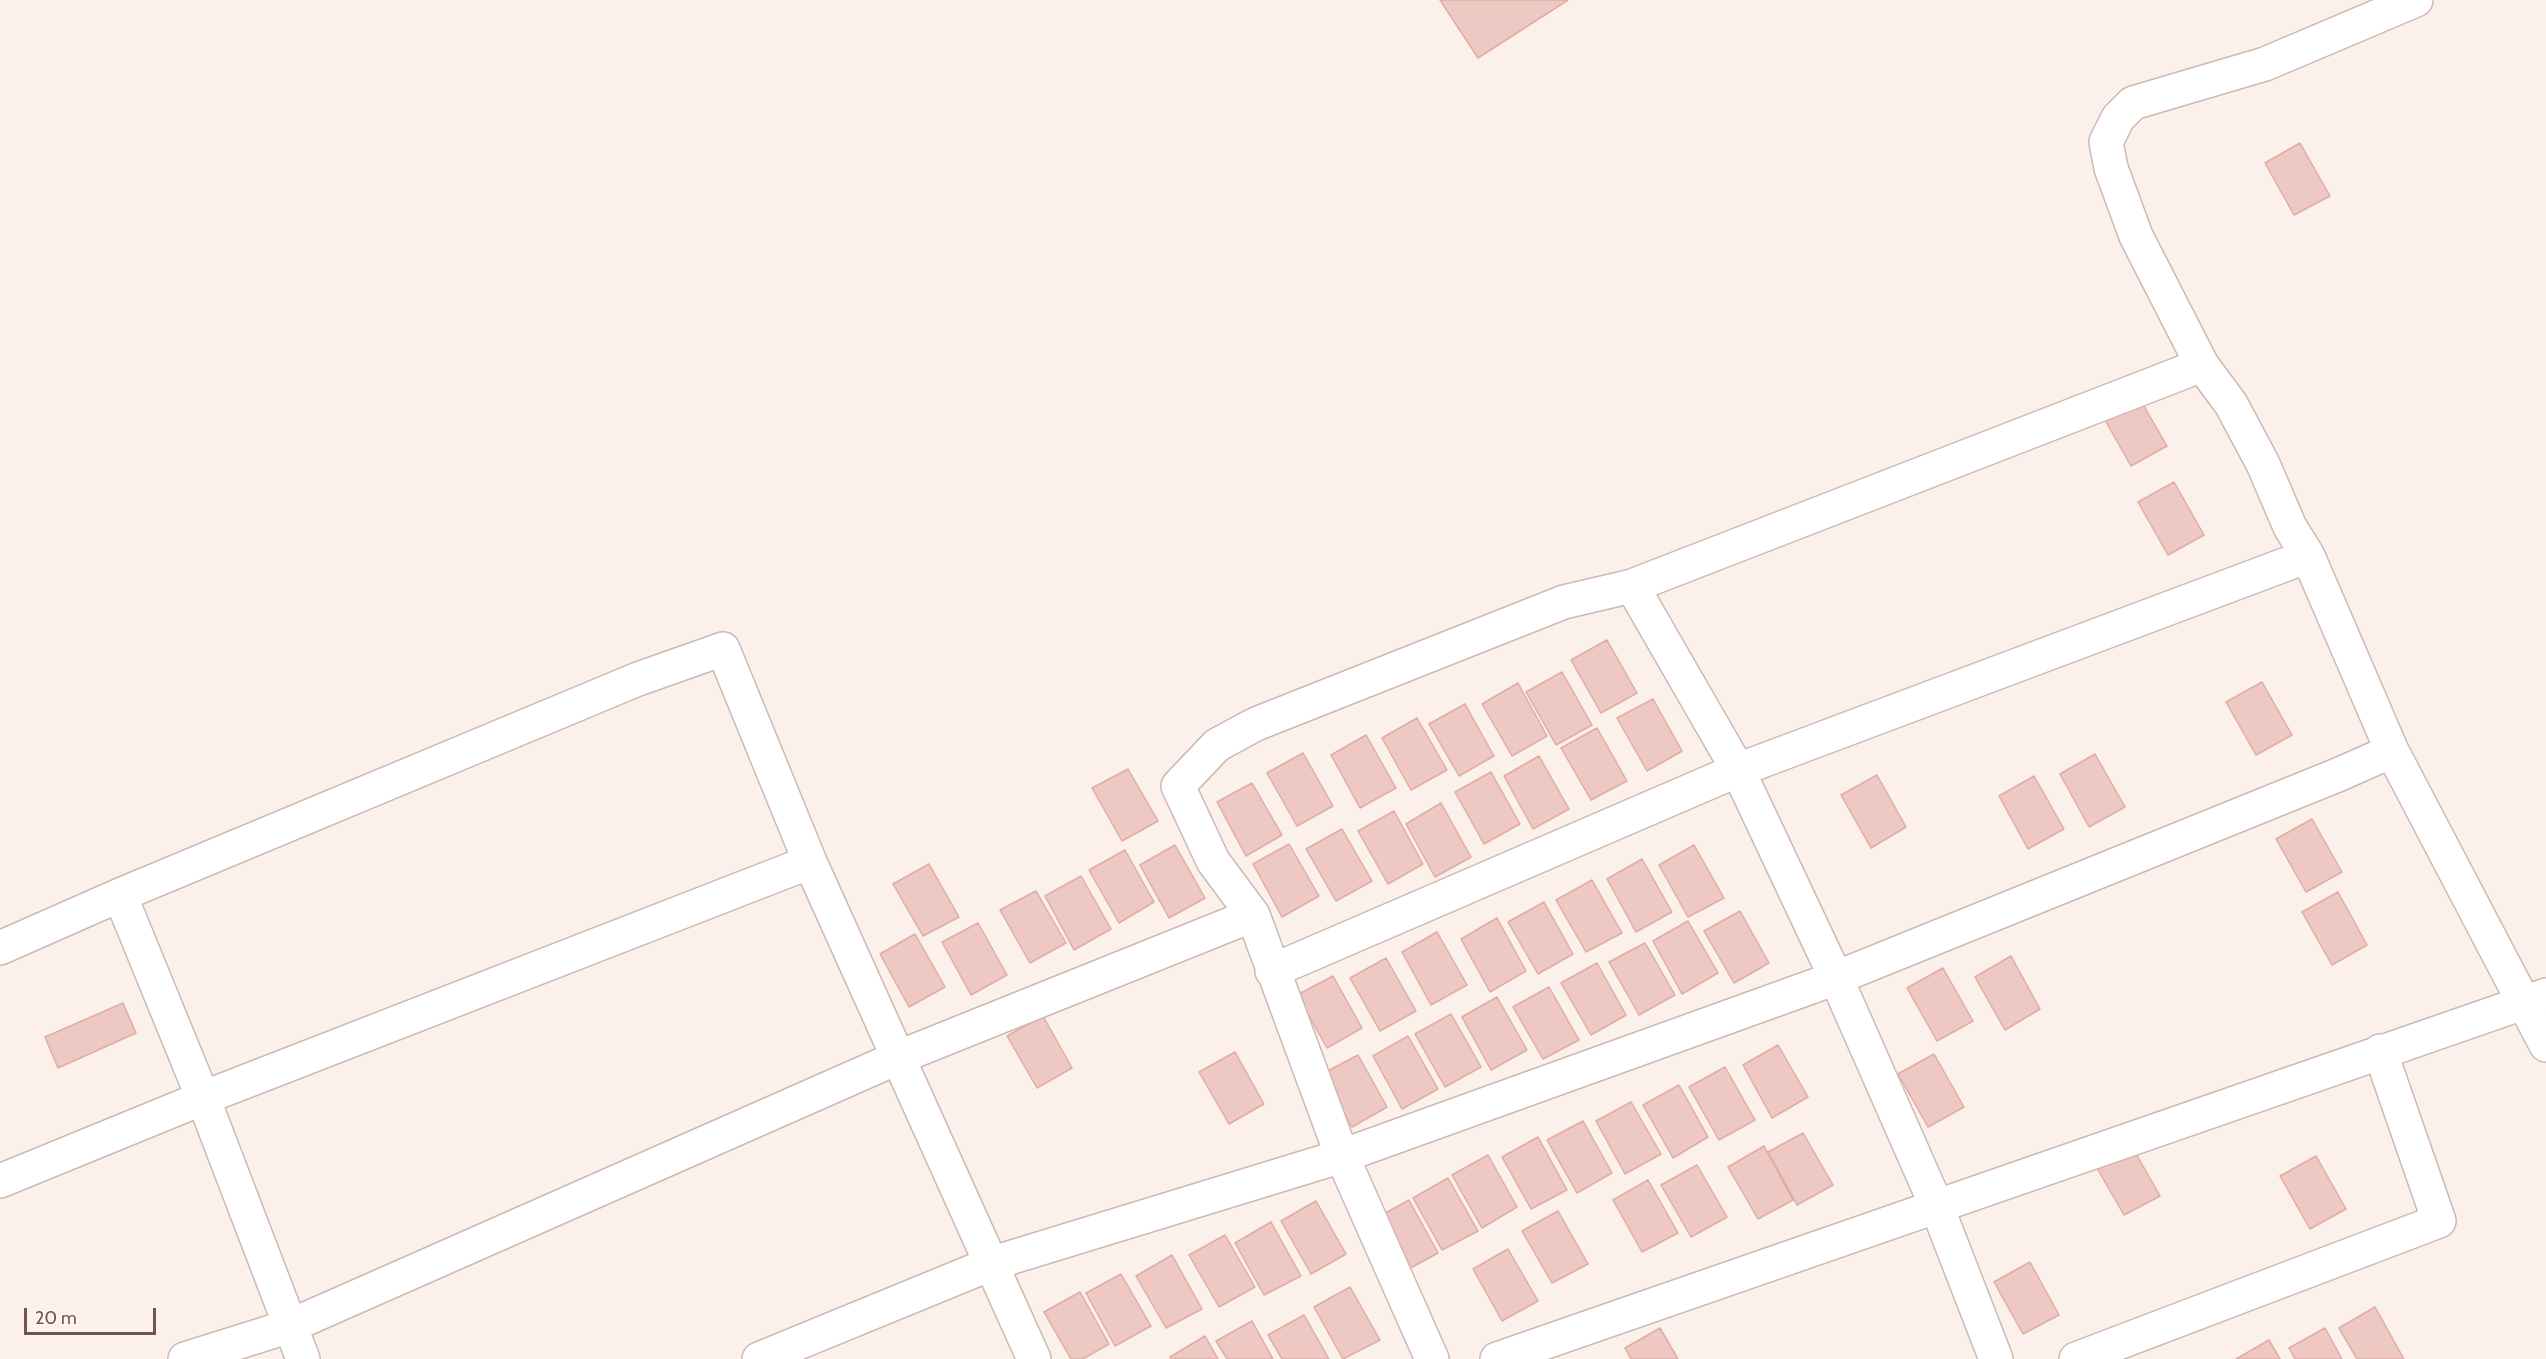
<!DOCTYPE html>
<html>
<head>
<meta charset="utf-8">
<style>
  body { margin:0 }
  #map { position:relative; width:2546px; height:1359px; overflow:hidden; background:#fbf0ea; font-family:Cabin,sans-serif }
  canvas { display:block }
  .scale { position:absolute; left:24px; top:1308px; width:132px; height:27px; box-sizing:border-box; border:3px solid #73524f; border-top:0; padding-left:8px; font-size:18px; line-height:21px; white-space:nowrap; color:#73524f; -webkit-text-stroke:4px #fef5f0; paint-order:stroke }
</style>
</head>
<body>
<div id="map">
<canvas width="2546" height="1359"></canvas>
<div class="scale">20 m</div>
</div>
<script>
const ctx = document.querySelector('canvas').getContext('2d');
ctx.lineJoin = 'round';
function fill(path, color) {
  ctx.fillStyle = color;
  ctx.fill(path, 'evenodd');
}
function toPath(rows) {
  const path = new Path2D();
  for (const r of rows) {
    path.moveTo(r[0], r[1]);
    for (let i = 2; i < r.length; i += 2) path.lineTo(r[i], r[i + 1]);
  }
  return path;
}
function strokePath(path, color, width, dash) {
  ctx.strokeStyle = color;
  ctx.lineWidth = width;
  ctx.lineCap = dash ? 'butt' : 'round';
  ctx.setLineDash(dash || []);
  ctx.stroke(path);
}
const building = toPath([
  [1440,0,1568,0,1478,58,1440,0],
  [2300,143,2330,196,2294,215,2265,163,2300,143],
  [2137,394,2167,446,2131,466,2101,413,2137,394],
  [2174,482,2204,535,2168,555,2138,502,2174,482],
  [1607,640,1637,693,1601,713,1571,660,1607,640],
  [1562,672,1592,725,1556,745,1526,692,1562,672],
  [2262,682,2292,735,2256,755,2226,702,2262,682],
  [1518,683,1547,736,1512,756,1482,704,1518,683],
  [1653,699,1682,751,1647,771,1617,718,1653,699],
  [1465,704,1494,756,1459,776,1429,724,1465,704],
  [1417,718,1447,770,1411,790,1382,738,1417,718],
  [1597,728,1627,781,1591,800,1561,748,1597,728],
  [1366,735,1396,788,1360,808,1331,755,1366,735],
  [1303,753,1333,806,1297,826,1267,773,1303,753],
  [2095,754,2125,807,2089,827,2060,774,2095,754],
  [1539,756,1569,809,1533,829,1504,776,1539,756],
  [1128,769,1158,821,1122,841,1092,788,1128,769],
  [1491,772,1520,824,1484,844,1455,792,1491,772],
  [1877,775,1906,827,1871,848,1841,795,1877,775],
  [2034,776,2064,829,2028,849,1999,796,2034,776],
  [1252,783,1282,835,1246,856,1217,802,1252,783],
  [1441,803,1471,857,1435,877,1406,824,1441,803],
  [1394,811,1423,864,1388,884,1358,831,1394,811],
  [2312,819,2342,872,2306,892,2276,839,2312,819],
  [1342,829,1372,881,1336,901,1306,849,1342,829],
  [1289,844,1319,896,1282,917,1253,864,1289,844],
  [1175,845,1205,898,1169,918,1140,865,1175,845],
  [1694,845,1724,898,1688,917,1659,865,1694,845],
  [1125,850,1154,902,1119,923,1089,870,1125,850],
  [1642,859,1672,912,1636,932,1607,879,1642,859],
  [929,864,959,917,923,936,893,884,929,864],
  [1081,876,1111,929,1074,950,1045,896,1081,876],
  [1592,880,1622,933,1586,952,1556,900,1592,880],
  [1036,891,1066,943,1030,963,1000,910,1036,891],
  [2338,892,2367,945,2332,965,2302,912,2338,892],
  [1544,902,1573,954,1538,974,1508,922,1544,902],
  [1740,911,1769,963,1734,983,1704,931,1740,911],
  [1497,918,1526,971,1490,992,1461,939,1497,918],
  [1688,921,1718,973,1682,994,1653,941,1688,921],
  [978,923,1007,975,971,995,942,942,978,923],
  [1437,932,1467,985,1431,1005,1402,952,1437,932],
  [915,934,945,987,909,1007,880,954,915,934],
  [1645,943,1675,995,1639,1015,1609,962,1645,943],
  [2011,956,2040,1009,2005,1030,1975,977,2011,956],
  [1386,958,1416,1011,1380,1031,1350,978,1386,958],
  [1597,963,1626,1015,1591,1035,1561,983,1597,963],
  [1943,968,1973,1021,1937,1041,1907,988,1943,968],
  [1333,976,1362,1028,1327,1048,1297,995,1333,976],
  [1549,987,1579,1040,1543,1059,1513,1007,1549,987],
  [1497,997,1527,1050,1491,1070,1462,1017,1497,997],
  [123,1003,136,1033,58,1068,45,1037,123,1003],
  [1451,1014,1481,1067,1445,1087,1415,1034,1451,1014],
  [1043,1016,1072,1068,1037,1088,1007,1036,1043,1016],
  [1408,1036,1438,1089,1402,1109,1373,1056,1408,1036],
  [1778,1045,1808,1097,1772,1118,1743,1065,1778,1045],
  [1235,1052,1264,1104,1229,1124,1199,1072,1235,1052],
  [1934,1054,1964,1107,1928,1127,1898,1074,1934,1054],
  [1358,1055,1387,1107,1352,1127,1322,1074,1358,1055],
  [1725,1067,1755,1120,1719,1140,1689,1087,1725,1067],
  [1679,1085,1708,1137,1673,1158,1643,1105,1679,1085],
  [1631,1102,1661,1154,1625,1174,1596,1121,1631,1102],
  [1583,1121,1612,1173,1577,1193,1547,1140,1583,1121],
  [1803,1133,1833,1185,1797,1205,1768,1152,1803,1133],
  [1538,1137,1567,1190,1531,1209,1502,1157,1538,1137],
  [2130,1143,2160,1196,2124,1215,2094,1163,2130,1143],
  [1764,1146,1793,1200,1758,1219,1728,1167,1764,1146],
  [1488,1155,1517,1207,1482,1228,1452,1175,1488,1155],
  [2316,1156,2346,1209,2310,1229,2280,1176,2316,1156],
  [1697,1165,1727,1217,1691,1237,1661,1185,1697,1165],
  [1448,1178,1478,1231,1442,1250,1413,1198,1448,1178],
  [1648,1180,1678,1233,1642,1252,1613,1200,1648,1180],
  [1409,1200,1438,1253,1403,1272,1373,1220,1409,1200],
  [1316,1201,1346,1254,1311,1274,1281,1221,1316,1201],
  [1558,1211,1588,1264,1552,1283,1522,1231,1558,1211],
  [1271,1222,1301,1276,1264,1295,1235,1243,1271,1222],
  [1225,1235,1255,1287,1219,1307,1189,1255,1225,1235],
  [1508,1249,1538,1301,1502,1321,1473,1269,1508,1249],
  [1172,1255,1202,1309,1166,1328,1136,1276,1172,1255],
  [2030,1262,2059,1315,2023,1334,1994,1282,2030,1262],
  [1121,1274,1151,1326,1115,1346,1086,1293,1121,1274],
  [1350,1287,1380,1340,1343,1359,1314,1307,1350,1287],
  [1080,1292,1109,1344,1083,1359,1071,1359,1044,1312,1080,1292],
  [2375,1307,2404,1359,2357,1359,2339,1328,2375,1307],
  [1304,1315,1329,1359,1282,1359,1268,1335,1304,1315],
  [1252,1321,1273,1359,1227,1359,1216,1341,1252,1321],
  [1660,1328,1678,1359,1631,1359,1625,1348,1660,1328],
  [2325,1328,2342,1359,2295,1359,2289,1348,2325,1328],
  [1205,1336,1218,1359,1171,1359,1170,1357,1205,1336],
  [2269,1340,2280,1359,2236,1359,2269,1340]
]);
fill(building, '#eec9c3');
strokePath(building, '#dfaca5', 1.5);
const minor = toPath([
  [2202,365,2136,236,2111,168,2106,142,2118,118,2133,103,2265,64,2416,0],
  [1632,586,1738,770,1836,978,1937,1207,1996,1359],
  [120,895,203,1098,303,1359],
  [0,948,120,895,638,679,723,649,810,862,1034,1359],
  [1272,971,1738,770,2308,556],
  [0,1181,203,1098,810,862],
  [185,1359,290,1326,897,1058,1253,915],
  [759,1359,993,1263,1342,1156,1836,978,2340,774,2392,751],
  [1432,1359,1342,1156,1253,915,1213,861,1178,786,1217,745,1256,724,1564,602,1632,586,2202,365,2231,404,2263,464,2290,527,2308,556,2392,751,2546,1045],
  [1497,1359,2546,995],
  [2076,1359,2439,1221,2380,1051]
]);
strokePath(minor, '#ceb8b3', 36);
strokePath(minor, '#fff', 33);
</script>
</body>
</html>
